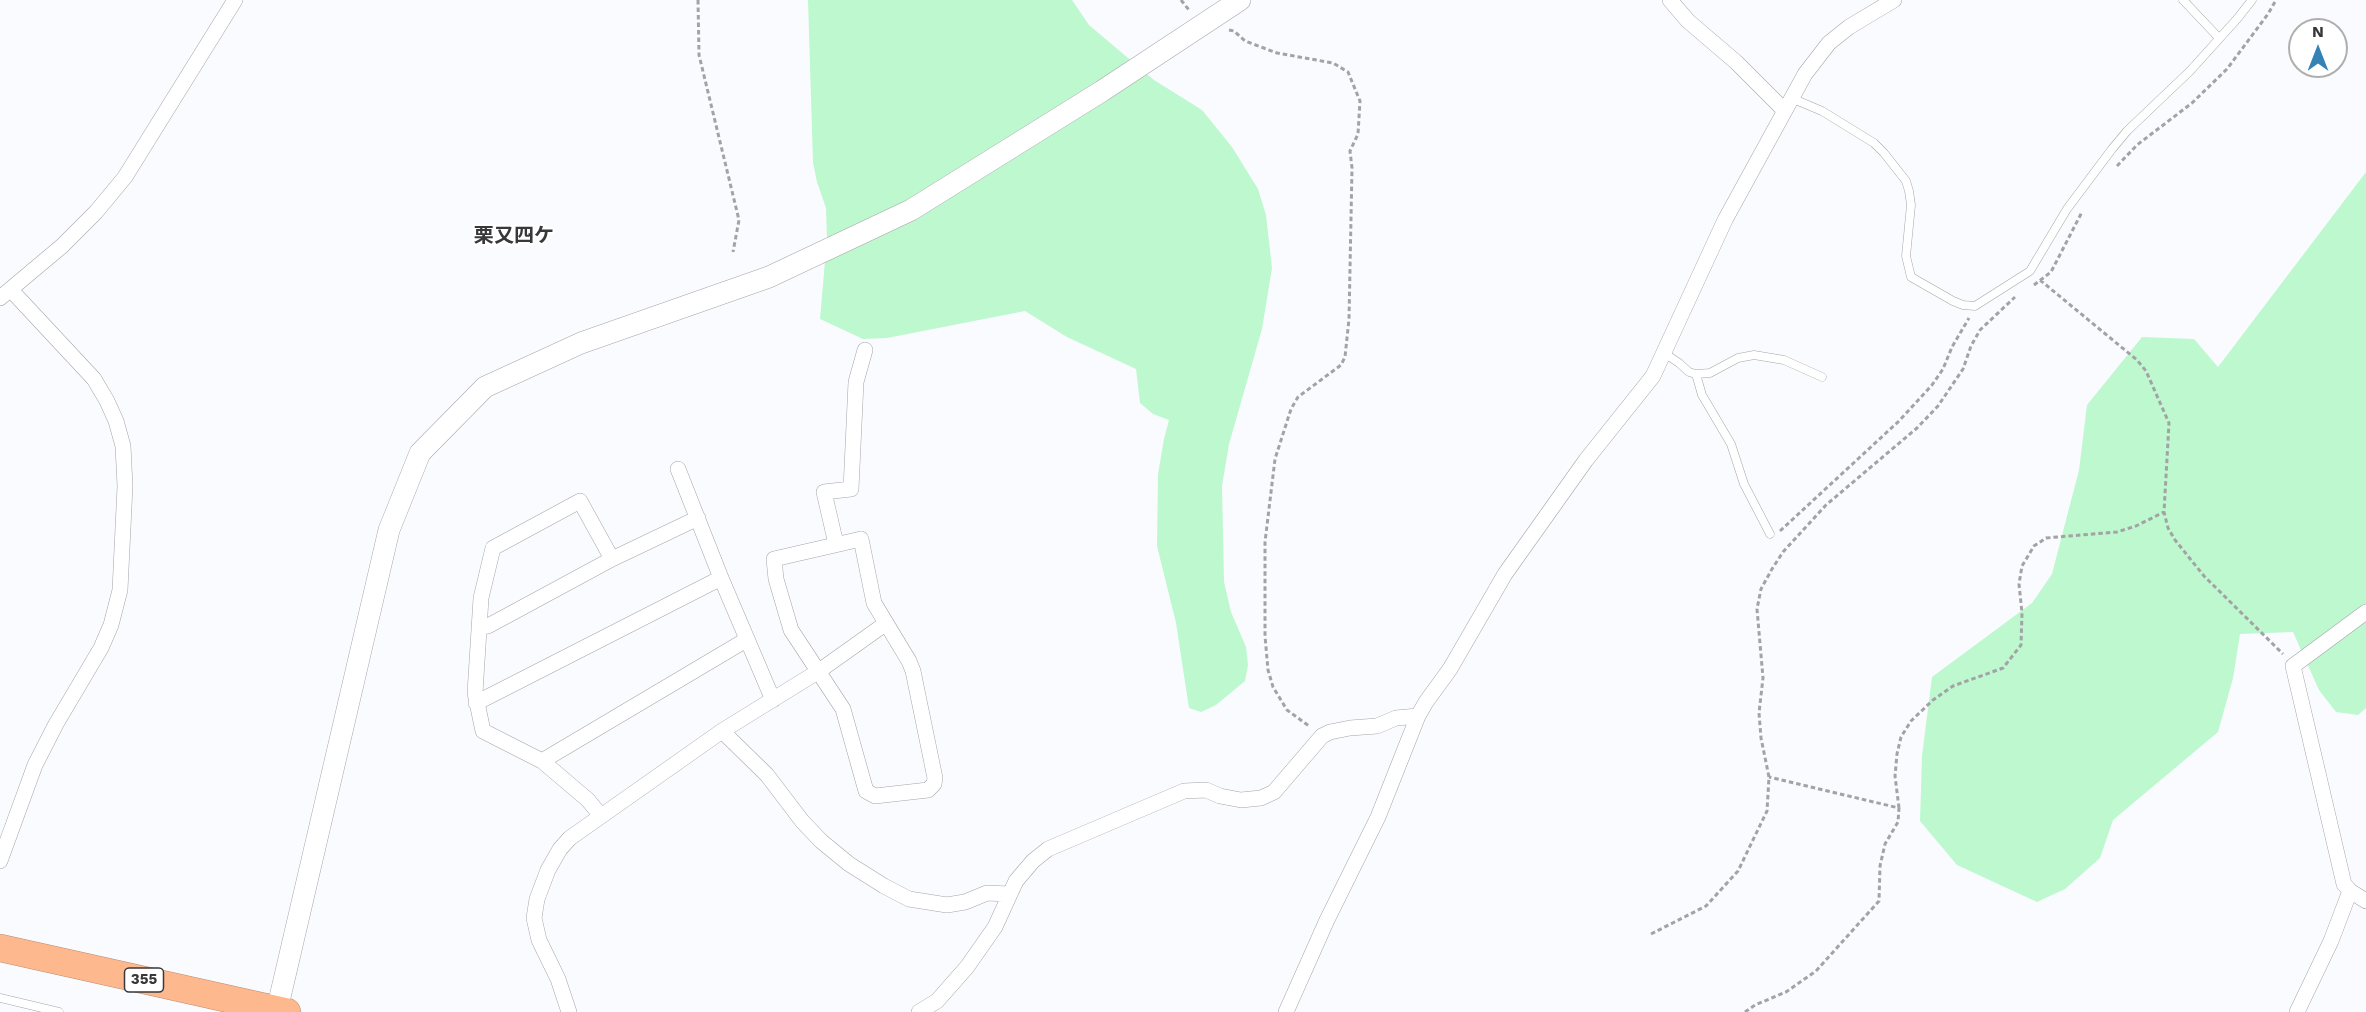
<!DOCTYPE html>
<html>
<head>
<meta charset="utf-8">
<style>
  body { margin:0 }
  #map { position:relative; width:2366px; height:1012px; overflow:hidden; background:#fafbff; font-family:"Work Sans",sans-serif }
  canvas { display:block }
  .north { position:absolute; left:2288px; top:18px; width:60px; height:60px; box-sizing:border-box; background:#fff; border:2px solid #afafb0; border-radius:50%; rotate:0deg; font-size:16px; font-weight:700; line-height:24px; text-align:center; color:#38383a }
  .north::after { content:''; display:block; margin:auto; width:21px; height:27px; background:#3583b5; clip-path:polygon(50% 0,100% 100%,50% 72%,0 100%) }
</style>
</head>
<body>
<div id="map">
<canvas width="2366" height="1012"></canvas>
<div class="north">N</div>
</div>
<script>
const ctx = document.querySelector('canvas').getContext('2d');
ctx.lineJoin = 'round';
function fill(path, color) {
  ctx.fillStyle = color;
  ctx.fill(path, 'evenodd');
}
function toPath(rows) {
  const path = new Path2D();
  for (const r of rows) {
    path.moveTo(r[0], r[1]);
    for (let i = 2; i < r.length; i += 2) path.lineTo(r[i], r[i + 1]);
  }
  return path;
}
function strokePath(path, color, width, dash) {
  ctx.strokeStyle = color;
  ctx.lineWidth = width;
  ctx.lineCap = dash ? 'butt' : 'round';
  ctx.setLineDash(dash || []);
  ctx.stroke(path);
}
function write(font, color, halo, rows, align = 'center') {
  ctx.font = font + ' "Work Sans","Noto Sans JP",sans-serif';
  ctx.lineWidth = 4.5;
  ctx.setLineDash([]);
  ctx.textBaseline = 'middle';
  ctx.strokeStyle = halo;
  ctx.fillStyle = color;
  for (const [text, x, y, turn = 0] of rows) {
    ctx.save();
    ctx.translate(x, y);
    ctx.rotate((+turn || 0) * Math.PI / 180);
    ctx.textAlign = isNaN(turn) ? turn : align;
    if (halo) ctx.strokeText(text, 0, 0);
    ctx.fillText(text, 0, 0);
    ctx.restore();
  }
}
fill(toPath([
  [808,0,1072,0,1089,25,1154,80,1202,110,1232,147,1258,189,1266,215,1272,268,1262,329,1229,444,1222,486,1224,582,1231,612,1246,647,1248,665,1245,681,1216,705,1201,712,1189,708,1176,623,1157,546,1158,474,1164,439,1169,420,1153,414,1140,403,1136,369,1067,337,1025,311,887,338,863,339,820,319,827,238,826,208,817,182,813,163],
  [2366,172,2366,708,2358,715,2336,712,2319,690,2293,632,2240,634,2233,678,2218,732,2113,820,2100,858,2065,889,2037,902,1957,865,1920,821,1922,756,1932,677,2032,603,2052,574,2079,470,2087,405,2142,337,2194,339,2218,367]
]), '#bdf8cf');
const lane = toPath([
  [2183,0,2219,38],
  [1791,98,1822,111,1874,143,1884,153,1906,181,1909,191,1911,205,1906,256,1911,277,1953,301,1963,305,1975,306,2030,271,2067,209,2112,149,2127,131,2190,71,2237,19,2252,0],
  [1664,353,1679,363,1689,372,1696,374,1710,373,1738,358,1754,355,1784,360,1822,377],
  [1696,374,1702,395,1731,444,1744,484,1770,534],
  [0,998,59,1012]
]);
const street = toPath([
  [1670,0,1688,21,1736,62,1784,110],
  [0,298,62,246,96,212,125,177,235,0],
  [678,469,721,578,773,700],
  [861,539,874,603,909,661,913,671,935,778,934,784,928,790,875,796,866,791,843,709,791,630,776,579,774,559,861,539],
  [836,544,824,492,851,489,856,382,865,350],
  [612,559,580,501,493,548,481,598,475,693,483,731,542,761,746,640],
  [2366,612,2293,666,2344,884,2350,891,2366,901],
  [480,627,488,626,612,559,698,518],
  [476,703,721,578],
  [722,731,767,775,802,821,821,841,849,864,884,886,909,899,947,905,965,902,987,893,1009,894],
  [542,761,588,800,601,816],
  [0,861,35,765,56,724,101,648,111,625,120,590,125,486,123,446,116,421,107,401,94,379,11,290],
  [569,1012,558,979,539,940,534,918,537,899,548,870,560,849,570,838,722,731,819,671,885,624],
  [919,1012,937,1001,967,967,995,927,1016,881,1033,861,1048,849,1184,791,1206,790,1220,796,1241,800,1261,798,1274,792,1322,736,1330,732,1350,728,1377,726,1396,718,1418,716],
  [1286,1012,1327,920,1378,817,1418,716,1426,702,1450,669,1505,574,1586,460,1653,376,1725,220,1805,74,1829,43,1849,27,1894,0],
  [2297,1012,2331,941,2350,891]
]);
const secondary = toPath([
  [277,1010,389,530,420,453,485,387,581,343,769,277,911,210,1102,91,1240,0]
]);
const highway = toPath([
  [0,948,287,1012]
]);
strokePath(lane, '#a4a5a8', 9);
strokePath(street, '#a4a5a8', 16);
strokePath(secondary, '#a4a5a8', 22);
strokePath(highway, '#b98b70', 28);
strokePath(toPath([
  [698,0,699,55,739,220,733,252],
  [1181,0,1189,10],
  [1229,30,1234,31,1245,41,1277,53,1333,63,1348,72,1360,101,1358,134,1350,151,1352,168,1349,319,1345,357,1341,365,1298,397,1291,409,1275,459,1265,542,1265,636,1268,670,1273,687,1287,710,1309,726],
  [2117,166,2137,145,2192,103,2227,69,2268,14,2276,0],
  [2040,280,2137,360,2146,371,2169,423,2164,512,2168,528,2175,540,2204,576,2283,654],
  [2034,285,2051,272,2082,212],
  [1780,531,1899,421,1932,385,1943,369,1952,347,1969,318],
  [1899,808,1895,776,1897,754,1901,737,1911,721,1933,700,1953,686,2003,668,2021,645,2022,613,2019,584,2022,566,2034,546,2046,538,2117,532,2136,526,2164,512],
  [1651,934,1706,906,1738,871,1767,811,1769,777,1761,738,1759,713,1763,678,1757,609,1761,589,1772,569,1783,552,1826,505,1917,428,1938,406,1963,369,1971,346,1980,330,2015,297],
  [1745,1012,1755,1005,1786,992,1816,971,1879,901,1880,866,1885,844,1898,822,1899,808,1769,777]
]), '#a3a3a6', 3, [4.5, 3]);
strokePath(lane, '#fff', 8);
strokePath(street, '#fff', 15);
strokePath(secondary, '#fff', 21);
strokePath(highway, '#feb88d', 27);
for (const [x, y, w] of [
  [144,980,39]
]) {
  const box = new Path2D();
  box.roundRect(x - w / 2, y - 12, w, 24, 4.5);
  ctx.fillStyle = '#fff';
  ctx.fill(box);
  strokePath(box, '#38383a', 1.5);
}
write('bold 15px', '#38383a', null, [
  ["355",144,980]
]);
write('bold 20px', '#38383a', '#fff', [
  ["栗又四ケ",514,236]
]);
</script>
</body>
</html>
